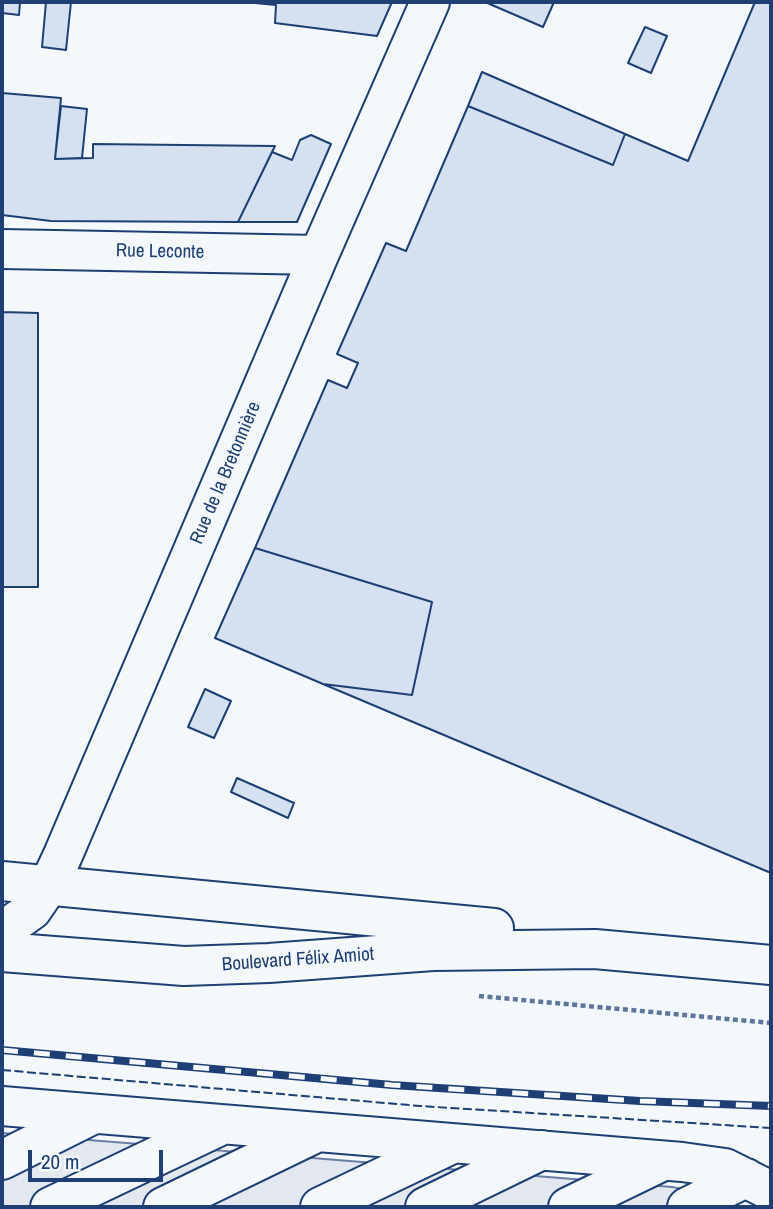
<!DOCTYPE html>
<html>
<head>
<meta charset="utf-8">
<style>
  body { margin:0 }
  #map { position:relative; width:773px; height:1209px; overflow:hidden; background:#f4f7fb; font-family:"Archivo Narrow",sans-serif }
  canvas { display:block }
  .frame { position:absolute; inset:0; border:4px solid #1d3f73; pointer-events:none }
  .scale { position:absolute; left:28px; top:1150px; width:135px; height:32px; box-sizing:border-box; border:4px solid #1d3f73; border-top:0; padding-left:9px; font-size:21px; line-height:24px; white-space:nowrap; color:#1d3f73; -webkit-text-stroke:5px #f4f7fb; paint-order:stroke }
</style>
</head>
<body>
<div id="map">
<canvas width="773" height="1209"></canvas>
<div class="frame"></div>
<div class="scale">20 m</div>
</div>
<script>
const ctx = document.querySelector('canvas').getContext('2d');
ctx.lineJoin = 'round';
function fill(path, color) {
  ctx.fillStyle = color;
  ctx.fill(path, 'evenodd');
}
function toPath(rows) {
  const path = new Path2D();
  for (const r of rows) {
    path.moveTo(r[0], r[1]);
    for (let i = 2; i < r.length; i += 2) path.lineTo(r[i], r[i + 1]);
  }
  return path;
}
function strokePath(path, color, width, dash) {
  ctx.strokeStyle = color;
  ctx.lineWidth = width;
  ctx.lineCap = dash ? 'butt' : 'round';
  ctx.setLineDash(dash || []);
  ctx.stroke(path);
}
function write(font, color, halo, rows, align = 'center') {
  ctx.font = font + ' "Archivo Narrow",sans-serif';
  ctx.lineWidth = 5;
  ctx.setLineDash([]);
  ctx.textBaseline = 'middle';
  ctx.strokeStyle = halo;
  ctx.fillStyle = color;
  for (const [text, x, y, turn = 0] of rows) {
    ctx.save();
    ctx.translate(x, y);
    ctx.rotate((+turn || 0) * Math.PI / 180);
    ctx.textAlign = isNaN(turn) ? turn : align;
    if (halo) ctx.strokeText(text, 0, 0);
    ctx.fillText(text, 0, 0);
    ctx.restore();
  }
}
const parking = toPath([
  [2,1133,672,1187,698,1192,728,1203,732,1207,2,1207,2,1133]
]);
fill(parking, '#e3e8f0');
strokePath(parking, '#687fa3', 2);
const building = toPath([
  [2,2,20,2,19,15,2,13,2,2],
  [46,2,71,2,66,50,42,47,46,2],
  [244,2,392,2,377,36,275,23,276,5,244,2],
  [485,2,554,2,543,27,485,2],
  [755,2,771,2,771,873,323,684,412,695,432,602,255,548,328,380,347,388,358,363,337,354,386,243,406,251,468,106,613,165,625,134,688,161,755,2],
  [645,27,667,36,651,73,628,63,645,27],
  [482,72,625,134,613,165,468,106,482,72],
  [2,93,61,98,55,159,93,158,93,144,275,146,238,222,51,221,2,215,2,93],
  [61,106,87,109,82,158,55,159,61,106],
  [311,135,331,144,297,222,238,222,272,152,292,160,300,140,311,135],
  [2,307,3,312,38,313,38,587,3,587,3,750,2,307],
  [255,548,432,602,412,695,323,684,215,638,255,548],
  [205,689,231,701,214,738,188,727,205,689],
  [237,778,294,803,288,818,231,792,237,778]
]);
fill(building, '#d5e0f0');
strokePath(building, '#1d3f73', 2);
const minor = toPath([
  [2,249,319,255],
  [2,926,11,925,32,910,49,885,63,855,319,255,430,2],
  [2,1106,682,1162,725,1168,771,1191],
  [2,1160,94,1114],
  [50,1207,222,1125],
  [163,1207,318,1132],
  [320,1207,452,1144],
  [425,1207,542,1150],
  [568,1207,663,1161],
  [687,1207,746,1178]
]);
const major = toPath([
  [2,881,494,928],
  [2,952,184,966,269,963,433,951,595,949,771,965]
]);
strokePath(minor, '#1d3f73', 42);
strokePath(major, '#1d3f73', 42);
strokePath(toPath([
  [479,996,771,1023]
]), '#5e769c', 4.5, [5, 3.5]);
strokePath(minor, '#f4f7fb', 38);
strokePath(major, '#f4f7fb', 38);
const rail = toPath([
  [2,1050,392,1085,640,1101,771,1106]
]);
strokePath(rail, '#1d3f73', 8);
strokePath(rail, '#f4f7fb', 5, [16]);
strokePath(toPath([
  [2,1070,420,1106,771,1128]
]), '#1d3f73', 2, [9, 3.5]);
write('19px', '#1d3f73', '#f4f7fb', [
  ["Rue Leconte",160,252,1],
  ["Rue de la Bretonnière",226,473,-67],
  ["Boulevard Félix Amiot",298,960,-4]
]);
</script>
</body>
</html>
